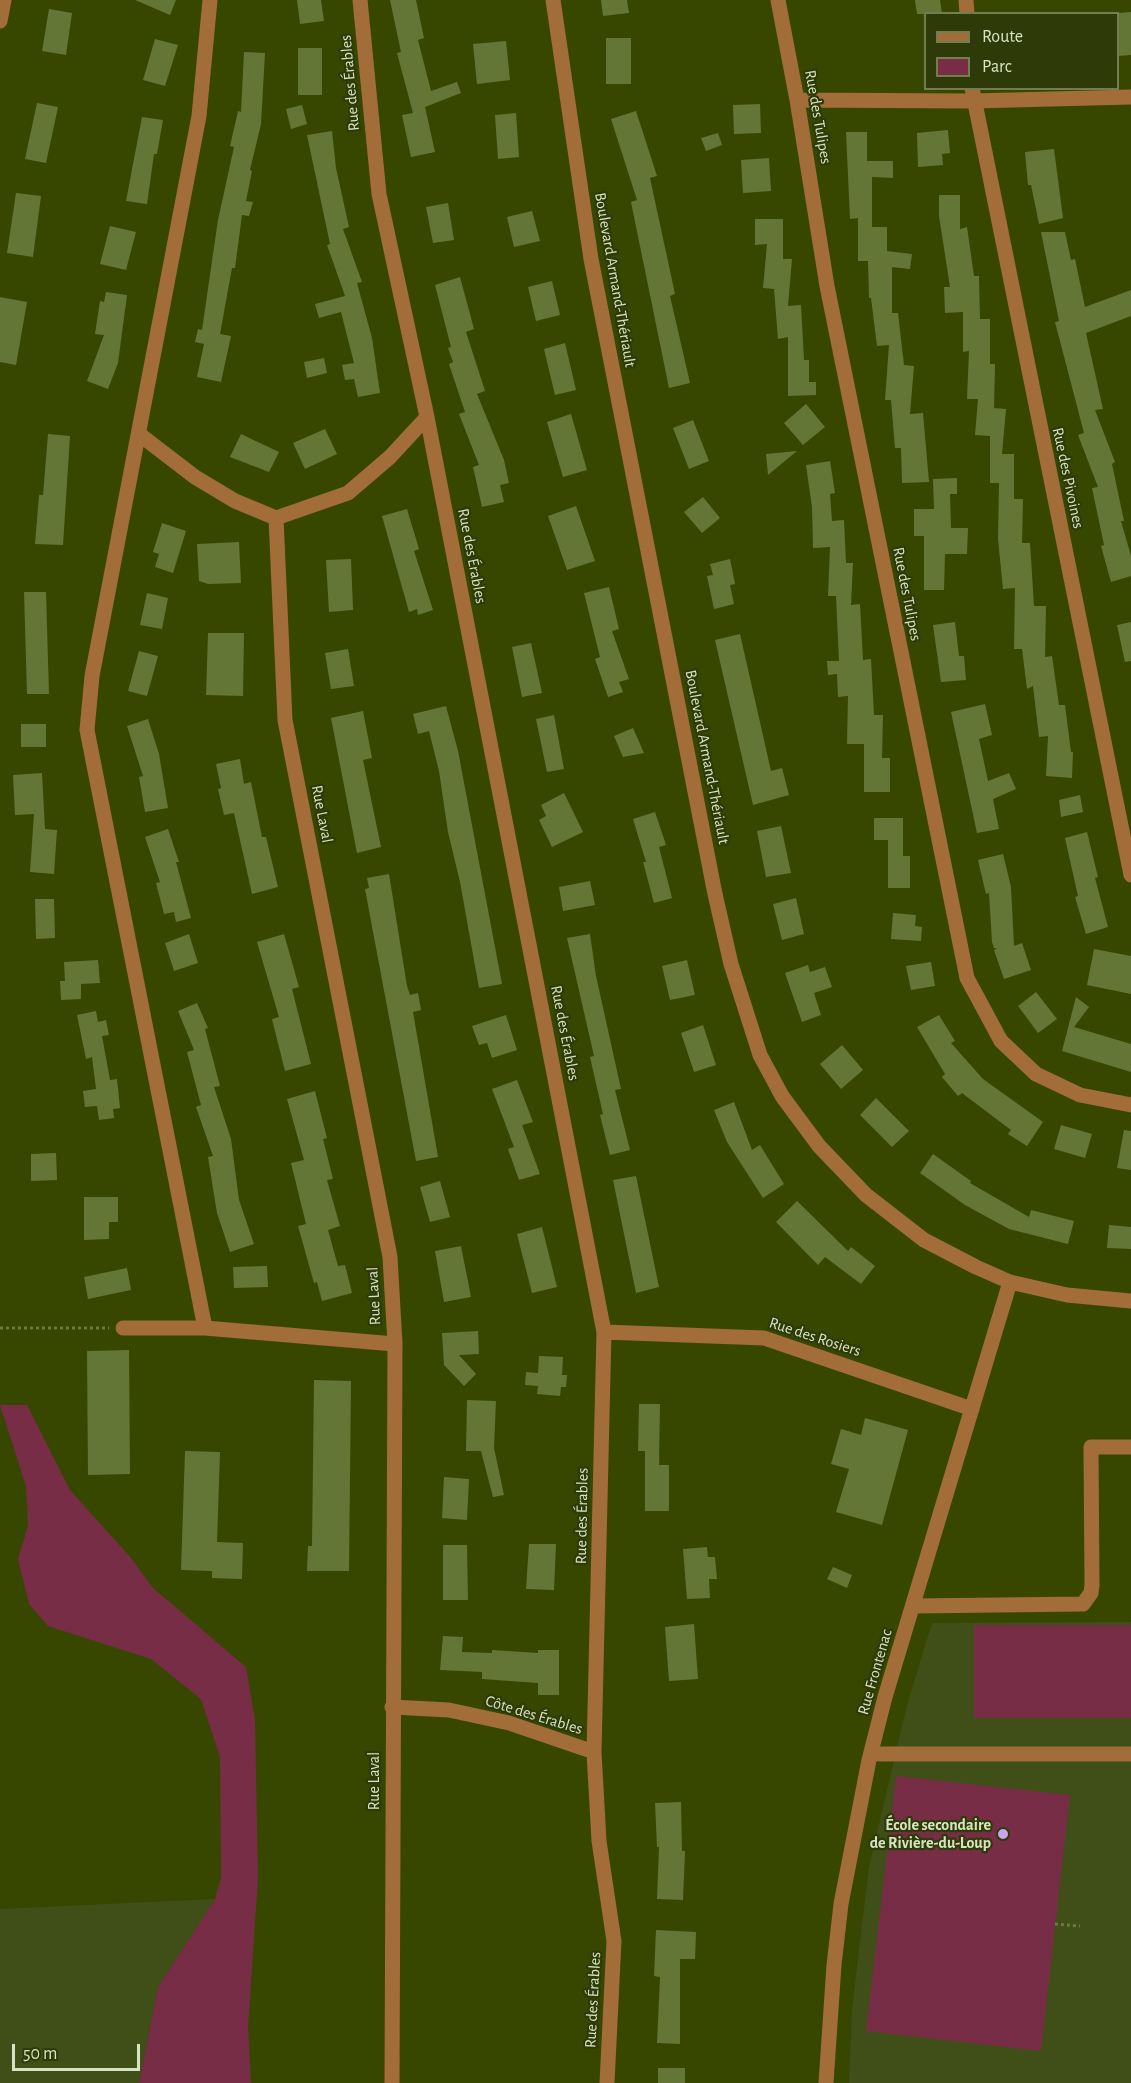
<!DOCTYPE html>
<html>
<head>
<meta charset="utf-8">
<style>
  body { margin:0 }
  #map { position:relative; width:1131px; height:2083px; overflow:hidden; background:#374700; font-family:"Alegreya Sans",sans-serif }
  canvas { display:block }
  .legend { position:absolute; left:924px; top:12px; width:195px; height:78px; box-sizing:border-box; background:#2e3b08; border:2px solid #727e52; margin:0; padding:8px 10px; list-style:none; font-size:18px; color:#d7e3c2 }
  .legend li { display:flex; align-items:center; gap:12px; height:30px }
  .legend b { width:30px; border:2px solid #727e52 }
  .scale { position:absolute; left:12px; top:2044px; width:128px; height:27px; box-sizing:border-box; border:3px solid #d7e3c2; border-top:0; padding-left:8px; font-size:18px; line-height:21px; white-space:nowrap; color:#d7e3c2; -webkit-text-stroke:4px #2e3b08; paint-order:stroke }
</style>
</head>
<body>
<div id="map">
<canvas width="1131" height="2083"></canvas>
<ul class="legend">
<li><b style="height:8px;background:#a26d39"></b>Route</li>
<li><b style="height:16px;background:#782d46"></b>Parc</li>
</ul>
<div class="scale">50 m</div>
</div>
<script>
const ctx = document.querySelector('canvas').getContext('2d');
ctx.lineJoin = 'round';
function fill(path, color) {
  ctx.fillStyle = color;
  ctx.fill(path, 'evenodd');
}
function toPath(rows) {
  const path = new Path2D();
  for (const r of rows) {
    path.moveTo(r[0], r[1]);
    for (let i = 2; i < r.length; i += 2) path.lineTo(r[i], r[i + 1]);
  }
  return path;
}
function strokePath(path, color, width, dash) {
  ctx.strokeStyle = color;
  ctx.lineWidth = width;
  ctx.lineCap = dash ? 'butt' : 'round';
  ctx.setLineDash(dash || []);
  ctx.stroke(path);
}
function write(font, color, halo, rows, align = 'center') {
  ctx.font = font + ' "Alegreya Sans",sans-serif';
  ctx.lineWidth = 4.5;
  ctx.setLineDash([]);
  ctx.textBaseline = 'middle';
  ctx.strokeStyle = halo;
  ctx.fillStyle = color;
  for (const [text, x, y, turn = 0] of rows) {
    ctx.save();
    ctx.translate(x, y);
    ctx.rotate((+turn || 0) * Math.PI / 180);
    ctx.textAlign = isNaN(turn) ? turn : align;
    if (halo) ctx.strokeText(text, 0, 0);
    ctx.fillText(text, 0, 0);
    ctx.restore();
  }
}
fill(toPath([
  [1131,1622,1131,2083,849,2083,852,2009,869,1867,907,1705,932,1623],
  [215,1899,158,1987,139,2083,0,2083,0,1909]
]), '#404f17');
fill(toPath([
  [0,1405,27,1405,70,1490,131,1558,153,1588,246,1667,255,1720,258,1878,248,2027,251,2083,139,2083,158,1987,215,1899,221,1878,220,1757,201,1699,151,1659,48,1626,29,1604,18,1559,28,1526,26,1486],
  [974,1625,1131,1625,1131,1718,974,1718],
  [896,1776,1070,1795,1041,2051,866,2031]
]), '#782d46');
fill(toPath([
  [135,0,176,0,170,15],
  [297,0,321,0,324,21,300,24],
  [390,0,416,0,424,38,418,40,431,91,457,82,461,93,425,107,435,152,411,157,402,115,413,113,397,53,401,52],
  [601,0,627,0,629,13,603,16],
  [915,0,940,0,942,14,917,14],
  [49,9,72,13,66,55,42,51],
  [1131,12,1131,55,1118,56,1118,13],
  [606,38,631,38,631,84,606,84],
  [155,39,178,45,165,86,143,80],
  [506,41,510,80,477,84,473,44],
  [298,48,322,48,322,95,298,95],
  [244,52,265,53,261,124,250,170,252,171,246,201,253,202,249,216,242,215,235,268,232,268,220,334,231,336,221,382,197,377,204,344,195,342,198,329,202,330,218,220,234,147,230,146,238,111,241,112],
  [37,103,58,107,46,163,25,159],
  [760,104,761,133,734,134,733,105],
  [302,105,307,124,291,129,286,109],
  [636,111,657,176,650,178,675,294,670,296,690,383,669,388,631,202,637,200,611,119],
  [516,113,519,157,498,159,495,115],
  [142,117,163,120,157,154,154,154,147,204,126,201],
  [948,130,950,153,942,154,943,165,918,167,917,133],
  [332,131,336,168,349,227,343,229,362,282,357,283,372,338,380,393,358,397,354,379,345,380,342,365,354,363,341,312,319,318,315,304,345,296,327,245,330,244,307,135],
  [846,132,867,132,867,161,893,161,893,178,872,177,872,227,887,227,887,251,912,254,910,269,892,267,892,313,898,313,904,365,914,366,910,414,923,413,929,482,902,483,901,448,895,448,891,400,885,400,889,345,877,346,871,298,869,298,868,261,858,261,858,218,850,219],
  [718,133,722,145,706,151,701,138],
  [1054,149,1063,218,1039,224,1031,185,1028,185,1025,152],
  [769,158,771,191,743,193,741,160],
  [16,193,41,196,33,257,7,253],
  [939,195,960,195,960,229,967,227,974,276,979,276,980,319,990,319,990,364,995,364,994,408,1006,409,1002,454,1014,454,1014,499,1023,499,1022,543,1030,543,1034,606,1046,606,1045,657,1052,656,1059,705,1065,705,1071,752,1073,752,1072,778,1046,776,1048,736,1039,737,1033,686,1027,689,1022,649,1014,649,1015,588,1003,589,998,539,999,483,990,483,990,436,975,435,978,399,967,399,969,351,963,352,963,312,945,313,944,287,950,287,939,216],
  [448,203,454,240,433,243,426,207],
  [532,211,540,241,514,247,507,217],
  [755,219,783,219,783,259,792,259,788,306,801,305,804,360,809,360,809,382,816,382,816,395,788,396,788,337,778,339,774,289,763,288,767,244,755,245],
  [110,226,136,232,126,270,100,264],
  [1041,232,1065,232,1071,260,1075,259,1085,307,1131,290,1131,316,1086,333,1103,409,1095,410,1115,462,1112,464,1124,521,1121,521,1131,556,1131,576,1111,582,1101,546,1104,545,1092,488,1098,487,1078,435,1084,433,1055,322,1059,321],
  [460,277,474,329,466,332,485,391,477,394,504,460,509,483,500,485,504,502,482,507,473,467,479,465,459,414,465,412,449,364,453,362,448,348,451,347,435,285],
  [552,281,560,315,536,321,528,287],
  [106,292,127,295,118,363,108,389,87,381,104,335,95,334,100,301,104,302],
  [0,297,27,302,16,365,0,362],
  [565,343,576,390,555,395,544,349],
  [324,358,327,373,307,378,304,362],
  [806,404,825,427,803,445,784,423],
  [571,414,587,470,563,477,547,422],
  [693,420,709,461,689,469,673,428],
  [325,429,337,454,305,469,293,443],
  [48,434,70,436,63,545,35,544,39,495,43,495],
  [241,434,279,452,269,472,230,457],
  [797,451,768,475,766,454],
  [830,461,835,493,830,494,832,521,844,520,846,563,853,563,851,605,860,604,863,660,871,659,874,715,883,715,882,758,890,758,890,792,864,792,864,744,847,744,848,696,838,697,837,674,828,675,827,661,839,661,836,596,828,596,830,547,813,548,812,507,806,465],
  [957,478,957,494,950,494,951,528,968,528,967,554,945,554,944,590,924,590,924,536,914,536,914,509,934,509,933,479],
  [703,497,720,518,702,533,684,512],
  [576,506,595,561,567,570,548,516],
  [407,509,419,549,414,551,433,610,418,615,417,609,409,612,382,516],
  [162,523,186,531,173,573,155,567,159,554,153,552],
  [239,542,241,583,208,584,199,581,197,544],
  [351,559,353,610,329,612,326,560],
  [730,559,735,584,730,585,734,604,714,609,707,576,713,575,710,564],
  [609,587,619,629,612,631,629,679,619,682,623,692,608,697,595,659,600,657,584,593],
  [24,592,46,592,49,694,27,694],
  [147,593,168,598,162,629,140,625],
  [955,622,959,656,964,656,966,680,941,682,933,625],
  [1131,622,1131,661,1125,662,1117,625],
  [208,633,244,633,243,696,206,695],
  [740,634,771,771,782,768,789,795,753,805,715,640],
  [531,643,542,693,522,697,512,647],
  [348,649,354,686,331,689,325,653],
  [139,651,158,656,147,696,128,691],
  [985,704,992,735,979,739,988,781,1009,773,1016,789,993,799,999,829,977,833,951,712],
  [446,706,458,751,502,984,479,988,460,882,448,832,439,771,429,731,418,734,413,714],
  [363,711,372,758,363,760,381,847,357,853,331,718],
  [554,715,564,769,547,772,536,719],
  [148,719,159,754,168,808,145,812,139,777,143,776,127,726],
  [21,724,46,724,46,747,21,747],
  [633,728,644,753,623,757,614,736],
  [240,759,244,784,251,782,262,837,266,837,278,887,252,894,234,813,224,815,218,789,221,788,216,764],
  [42,773,45,829,57,830,54,874,30,872,34,814,15,815,13,775],
  [564,793,583,832,552,847,539,820,546,816,541,805],
  [1080,795,1083,812,1061,817,1059,800],
  [655,812,666,845,659,847,672,898,654,903,643,862,646,862,633,819],
  [874,818,903,818,903,856,910,856,910,888,888,888,888,840,874,840],
  [781,826,791,873,766,877,757,831],
  [168,829,179,862,176,862,191,918,176,922,174,912,164,914,156,883,160,882,145,837],
  [1087,832,1098,877,1095,878,1108,927,1086,934,1075,897,1078,896,1065,838],
  [1003,854,1011,887,1014,946,1022,943,1031,970,1004,979,994,950,997,948,994,948,992,942,989,893,986,894,978,860],
  [389,874,407,986,410,995,418,993,421,1010,413,1012,438,1157,416,1161,365,889,369,888,367,878],
  [590,881,595,905,563,911,559,887],
  [796,898,804,934,782,940,773,904],
  [35,899,54,899,55,938,36,939],
  [893,913,916,915,915,926,922,927,921,941,891,939],
  [189,934,198,963,174,971,165,943],
  [284,934,299,987,292,989,311,1064,285,1071,272,1019,279,1017,257,942],
  [590,934,596,976,621,1089,615,1090,630,1150,610,1155,600,1115,603,1114,590,1057,594,1056,567,938],
  [1094,949,1131,956,1131,994,1087,985],
  [98,960,100,983,81,984,81,999,61,1000,60,981,65,981,64,962],
  [687,960,695,995,670,1000,662,966],
  [931,962,935,986,911,990,906,966],
  [808,965,810,972,825,967,832,987,814,993,821,1015,802,1022,785,973],
  [1036,992,1057,1019,1038,1033,1018,1006],
  [1076,997,1089,1007,1074,1027,1131,1044,1131,1072,1062,1051],
  [197,1003,208,1028,205,1029,220,1086,214,1087,231,1139,239,1200,254,1244,230,1252,217,1213,208,1157,213,1156,196,1107,201,1105,187,1052,194,1050,178,1011],
  [96,1011,98,1022,106,1020,109,1035,102,1036,110,1080,117,1079,120,1108,113,1109,114,1118,99,1120,97,1106,85,1107,83,1091,96,1089,92,1057,86,1059,77,1015],
  [506,1015,517,1050,492,1058,487,1043,479,1045,472,1026],
  [939,1015,955,1041,951,1043,983,1079,1043,1122,1027,1146,1008,1134,1011,1130,962,1093,958,1096,942,1077,945,1074,917,1027],
  [703,1025,716,1065,694,1072,681,1033],
  [842,1045,863,1070,841,1089,820,1064],
  [517,1080,533,1122,522,1125,540,1174,519,1180,508,1149,514,1147,492,1089],
  [315,1091,327,1138,323,1139,333,1179,327,1180,340,1226,328,1230,338,1266,345,1265,352,1293,322,1301,317,1282,314,1283,298,1226,306,1224,291,1163,304,1160,287,1099],
  [876,1098,909,1131,892,1147,860,1115],
  [734,1102,752,1150,760,1145,784,1184,763,1198,727,1142,714,1110],
  [1061,1125,1092,1134,1085,1158,1054,1149],
  [1124,1130,1131,1131,1131,1170,1117,1168],
  [56,1153,57,1180,31,1181,31,1154],
  [933,1154,971,1181,970,1183,1029,1217,1031,1210,1074,1221,1068,1244,1009,1229,965,1205,920,1173],
  [636,1176,659,1287,636,1293,613,1180],
  [440,1181,450,1217,430,1222,420,1187],
  [84,1197,118,1197,118,1222,109,1222,109,1239,84,1240],
  [797,1201,848,1251,851,1247,875,1266,861,1284,825,1257,818,1265,776,1222],
  [1109,1225,1131,1227,1131,1249,1107,1248],
  [542,1227,557,1287,532,1293,517,1234],
  [461,1246,471,1297,444,1302,435,1251],
  [267,1266,268,1287,234,1288,233,1267],
  [127,1268,131,1290,88,1299,84,1277],
  [478,1331,479,1354,459,1355,476,1374,464,1386,444,1365,442,1333],
  [129,1350,130,1474,88,1475,87,1351],
  [539,1356,563,1357,562,1375,567,1375,566,1387,561,1387,560,1396,537,1394,538,1386,525,1385,526,1372,538,1373],
  [314,1380,351,1381,349,1571,307,1571,308,1546,312,1546],
  [467,1400,496,1401,494,1448,504,1495,493,1497,481,1451,466,1451],
  [639,1404,660,1404,659,1465,669,1465,669,1511,645,1511,645,1451,638,1451],
  [865,1418,908,1430,882,1525,836,1512,849,1469,831,1464,841,1429,861,1435],
  [185,1451,220,1452,217,1542,243,1543,242,1579,212,1578,212,1571,181,1570],
  [444,1477,469,1479,467,1520,442,1518],
  [529,1544,556,1544,554,1590,526,1589],
  [443,1545,467,1545,468,1600,443,1600],
  [707,1547,708,1557,715,1557,717,1579,709,1579,710,1598,687,1599,683,1549],
  [833,1567,852,1575,847,1588,827,1579],
  [694,1624,698,1679,669,1681,665,1627],
  [443,1636,463,1637,462,1652,492,1653,492,1650,538,1653,538,1650,559,1650,559,1695,538,1695,538,1683,482,1679,482,1672,440,1670],
  [681,1802,682,1851,685,1851,683,1900,657,1899,659,1847,657,1847,655,1803],
  [656,1930,696,1932,695,1959,680,1959,680,2044,657,2043,660,1977,654,1976],
  [658,2068,685,2068,685,2083,658,2083]
]), '#647636');
strokePath(toPath([
  [0,1328,109,1328],
  [1055,1924,1080,1926]
]), '#6b7a3f', 3, [3, 3]);
strokePath(toPath([
  [360,0,379,194,427,417,604,1332,594,1752,599,1841,614,1941,607,2083],
  [553,0,591,259,715,894,731,964,760,1055,782,1096,819,1146,866,1195,924,1240,976,1267,1010,1282,1067,1295,1131,1301],
  [778,0,797,100,827,286,967,978,1001,1041,1036,1074,1080,1095,1131,1105],
  [966,0,967,14],
  [0,21,4,0],
  [972,88,1131,875],
  [797,100,972,101,1131,97],
  [139,434,195,477,235,501,276,518,348,493,390,457,427,417],
  [276,518,285,720,390,1257,395,1344,392,2083],
  [123,1328,205,1328,395,1344],
  [205,1328,87,730,92,676,199,116,210,0],
  [604,1332,764,1338,972,1409],
  [913,1606,1083,1604,1091,1593,1092,1585,1091,1447,1131,1447],
  [392,1707,449,1710,509,1723,594,1752],
  [871,1754,1131,1754],
  [826,2083,834,1965,841,1904,869,1760,885,1697,1010,1282]
]), '#a26d39', 15);
for (const [x, y, r, color] of [
  [1003,1834,6,"#c5a7f1"]
]) {
  const dot = new Path2D();
  dot.arc(x, y, r, 0, 2 * Math.PI);
  ctx.fillStyle = color;
  ctx.fill(dot);
  strokePath(dot, '#2e3b08', 2);
}
write('16px', '#d7e3c2', '#2e3b08', [
  ["Rue des Érables",350,83,-95],
  ["Rue des Tulipes",818,117,80],
  ["Boulevard Armand-Thériault",615,280,80],
  ["Rue des Pivoines",1068,478,78],
  ["Rue des Érables",472,556,79],
  ["Rue des Tulipes",907,594,79],
  ["Boulevard Armand-Thériault",707,757,79],
  ["Rue Laval",322,814,79],
  ["Rue des Érables",565,1033,79],
  ["Rue Laval",374,1296,-93],
  ["Rue des Rosiers",815,1337,18],
  ["Rue des Érables",582,1516,-89],
  ["Rue Frontenac",875,1672,-74],
  ["Côte des Érables",534,1715,17],
  ["Rue Laval",374,1781,-90],
  ["Rue des Érables",593,2000,-87]
]);
write('bold 16px', '#d7e3c2', '#2e3b08', [
  ["École secondaire",991,1825],
  ["de Rivière-du-Loup",991,1843]
], 'right');
</script>
</body>
</html>
